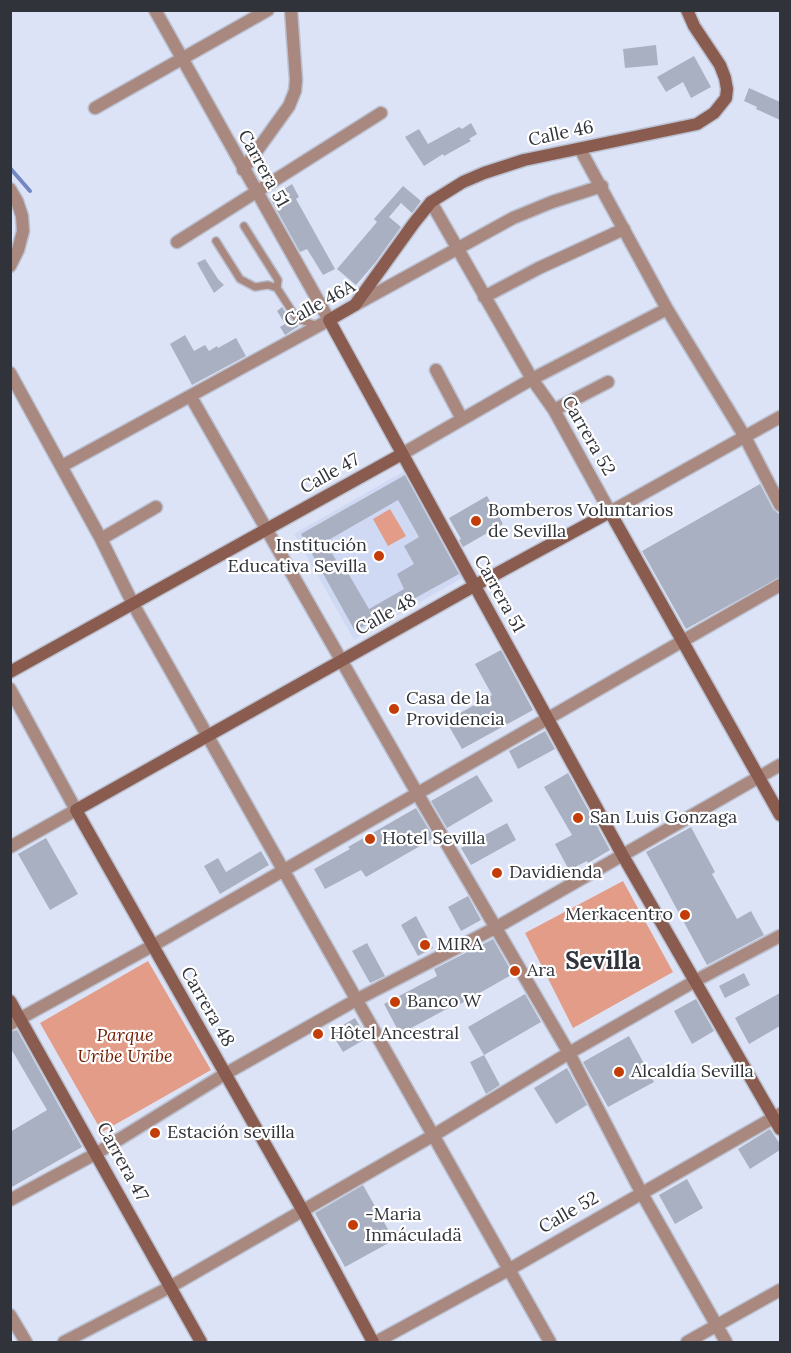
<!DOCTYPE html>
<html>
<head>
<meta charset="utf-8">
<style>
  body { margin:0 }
  #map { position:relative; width:791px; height:1353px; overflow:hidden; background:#dce3f6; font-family:Lora,serif }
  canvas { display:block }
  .frame { position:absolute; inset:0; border:12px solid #30333a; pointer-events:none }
</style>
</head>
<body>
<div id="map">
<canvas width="791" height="1353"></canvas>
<div class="frame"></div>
</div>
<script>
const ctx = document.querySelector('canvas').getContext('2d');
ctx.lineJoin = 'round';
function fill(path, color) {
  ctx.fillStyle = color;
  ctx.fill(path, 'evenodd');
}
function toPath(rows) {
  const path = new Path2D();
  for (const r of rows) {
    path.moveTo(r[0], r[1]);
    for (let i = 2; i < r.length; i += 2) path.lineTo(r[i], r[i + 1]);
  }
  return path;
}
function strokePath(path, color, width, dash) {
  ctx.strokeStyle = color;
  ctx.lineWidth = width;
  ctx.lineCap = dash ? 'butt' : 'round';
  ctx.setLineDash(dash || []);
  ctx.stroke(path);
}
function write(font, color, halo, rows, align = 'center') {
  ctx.font = font + ' Lora,serif';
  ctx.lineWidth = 4.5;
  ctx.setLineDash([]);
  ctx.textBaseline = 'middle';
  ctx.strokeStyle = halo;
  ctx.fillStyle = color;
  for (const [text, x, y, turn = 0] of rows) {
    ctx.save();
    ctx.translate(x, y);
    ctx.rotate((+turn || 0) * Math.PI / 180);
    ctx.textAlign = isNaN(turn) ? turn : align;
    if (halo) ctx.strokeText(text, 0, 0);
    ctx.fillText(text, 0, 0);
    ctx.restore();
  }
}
fill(toPath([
  [403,472,464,577,354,640,294,534]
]), '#cfd9f3');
fill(toPath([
  [390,509,406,536,388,546,373,519],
  [623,881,673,972,573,1028,525,933],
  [148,961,211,1070,102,1132,40,1023]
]), '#e39c87');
strokePath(toPath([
  [10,168,30,191]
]), '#7387c4', 4);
fill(toPath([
  [656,45,658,65,625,68,623,49],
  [694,56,711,87,691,98,683,82,666,92,657,77],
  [749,88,780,102,780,120,756,109,757,107,744,101],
  [471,123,477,134,469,139,471,141,444,156,443,154,424,166,405,137,419,129,428,144,459,127,462,129],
  [292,184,299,197,296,199,335,269,323,275,307,249,300,252,270,198],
  [403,186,421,201,412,213,401,203,389,217,401,227,375,263,356,285,337,269,377,222,374,219],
  [205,259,218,279,224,285,214,293,197,263],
  [282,307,292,322,299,326,285,335,280,327,285,324,277,311],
  [185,335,194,351,205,345,209,351,217,346,218,348,236,338,246,356,192,385,170,344],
  [405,475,459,574,355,631,301,534],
  [398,500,419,537,404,546,414,564,397,574,404,589,369,609,348,573,345,575,325,542],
  [760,484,773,509,780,515,780,577,686,629,642,551],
  [487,496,503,524,463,547,459,540,461,539,449,518],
  [501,650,533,710,462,749,446,721,492,695,475,664],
  [545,731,555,749,518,769,509,751],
  [568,773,610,850,588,863,587,861,569,870,555,844,572,835,544,787],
  [477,775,493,801,447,828,431,801],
  [416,808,434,838,366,877,361,870,325,889,314,869,350,849,348,847],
  [507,823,516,840,471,865,461,848],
  [691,827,715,872,712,874,737,919,751,911,764,935,707,965,646,852],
  [46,838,78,894,50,910,18,854],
  [261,851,269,865,220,894,204,866,218,858,226,872],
  [468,896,481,920,461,931,448,907],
  [416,916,433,948,418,956,401,925],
  [493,939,513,974,455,1007,454,1005,400,1034,384,1004,437,976,434,969],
  [367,943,385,976,370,983,352,951],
  [744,973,750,985,725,998,719,986],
  [780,993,780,1026,749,1044,735,1018],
  [525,994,541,1022,484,1055,468,1027],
  [696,999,714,1031,692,1044,674,1011],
  [355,1018,367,1038,343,1052,331,1032],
  [17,1030,82,1147,10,1188,10,1132,47,1110,10,1047,10,1032],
  [629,1036,654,1082,608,1107,583,1062],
  [484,1055,500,1085,486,1094,470,1062],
  [567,1068,587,1105,556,1124,534,1088],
  [770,1129,780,1144,780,1150,750,1169,738,1149],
  [687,1179,703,1208,675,1224,659,1195],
  [363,1185,394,1240,345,1267,315,1213]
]), '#a9b0c2');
const service = toPath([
  [244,226,278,280,277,288,297,319,319,326],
  [216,241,240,279,255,287,268,285,277,288]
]);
const minor = toPath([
  [95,108,268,10],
  [580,149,667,309,745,437,780,505],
  [243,170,289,106,295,91,296,80,291,10],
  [10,189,17,201,22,216,23,231,18,250,10,266],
  [431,202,532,379,554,410,610,512,780,417],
  [177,242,381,113],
  [484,297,539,268,624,229],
  [355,305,513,218,552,202,602,186],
  [436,370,462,419],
  [10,373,101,539,133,604,550,1342],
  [191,397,417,793,569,1053,641,1192,726,1342],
  [554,410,608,382],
  [402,454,532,379,667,309],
  [62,466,329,320,155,10],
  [101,539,156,507],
  [10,689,76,810,10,847],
  [10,1024,152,946,780,585],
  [10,1200,97,1153,225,1074,356,1000,497,927,780,765],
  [10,1315,26,1342],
  [64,1342,170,1287,434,1135,569,1053,695,981,780,936],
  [687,1342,780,1290]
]);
const tertiary = toPath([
  [376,1342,510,1269,780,1114]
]);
const secondary = toPath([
  [687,10,694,26,720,65,725,78,727,89,726,98,714,113,697,124,524,160,484,173,463,182,431,202,414,223,355,305,329,320,623,856,780,1129],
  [10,672,402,454],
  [10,1001,201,1342],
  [373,1342,303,1211,76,810,474,586,610,512,780,815]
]);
strokePath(service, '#bac0d0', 10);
strokePath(minor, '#bac0d0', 15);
strokePath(tertiary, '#bac0d0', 15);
strokePath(secondary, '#bac0d0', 15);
strokePath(service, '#a9887f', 7);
strokePath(minor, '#a9887f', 12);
strokePath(tertiary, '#a9887f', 12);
strokePath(secondary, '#8a5c4f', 12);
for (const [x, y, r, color] of [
  [476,521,6,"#c43c07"],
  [379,556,6,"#c43c07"],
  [394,709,6,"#c43c07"],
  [578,818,6,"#c43c07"],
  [370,839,6,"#c43c07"],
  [497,873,6,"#c43c07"],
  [685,915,6,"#c43c07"],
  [425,945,6,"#c43c07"],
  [515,971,6,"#c43c07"],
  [395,1002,6,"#c43c07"],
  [318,1034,6,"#c43c07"],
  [619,1072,6,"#c43c07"],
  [155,1133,6,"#c43c07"],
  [353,1225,6,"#c43c07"]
]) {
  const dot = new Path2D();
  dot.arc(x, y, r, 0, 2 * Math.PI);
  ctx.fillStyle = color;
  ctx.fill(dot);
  strokePath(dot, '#fff', 2);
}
write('18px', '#30333a', '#fff', [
  ["Calle 46",561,134,-12],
  ["Carrera 51",263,169,61],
  ["Calle 46A",320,304,-29],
  ["Carrera 52",588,436,60],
  ["Calle 47",330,474,-29],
  ["Carrera 51",499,594,61],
  ["Calle 48",386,615,-29],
  ["Carrera 48",207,1007,60],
  ["Carrera 47",122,1162,61],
  ["Calle 52",569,1213,-30]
]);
write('18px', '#30333a', '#fff', [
  ["Bomberos Voluntarios",488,511],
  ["de Sevilla",488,532],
  ["Institución",367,546,"right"],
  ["Educativa Sevilla",367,567,"right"],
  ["Casa de la",406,699],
  ["Providencia",406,720],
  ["San Luis Gonzaga",590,818],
  ["Hotel Sevilla",382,839],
  ["Davidienda",509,873],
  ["Merkacentro",673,915,"right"],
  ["MIRA",437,945],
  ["Ara",527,971],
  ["Banco W",407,1002],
  ["Hôtel Ancestral",330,1034],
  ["Alcaldía Sevilla",631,1072],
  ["Estación sevilla",167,1133],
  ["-Maria",365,1215],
  ["Inmáculadä",365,1236]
], 'left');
write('italic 18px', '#731d00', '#fff', [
  ["Parque",125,1036],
  ["Uribe Uribe",125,1057]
]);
write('bold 24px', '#30333a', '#fff', [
  ["Sevilla",603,962]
]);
</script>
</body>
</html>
